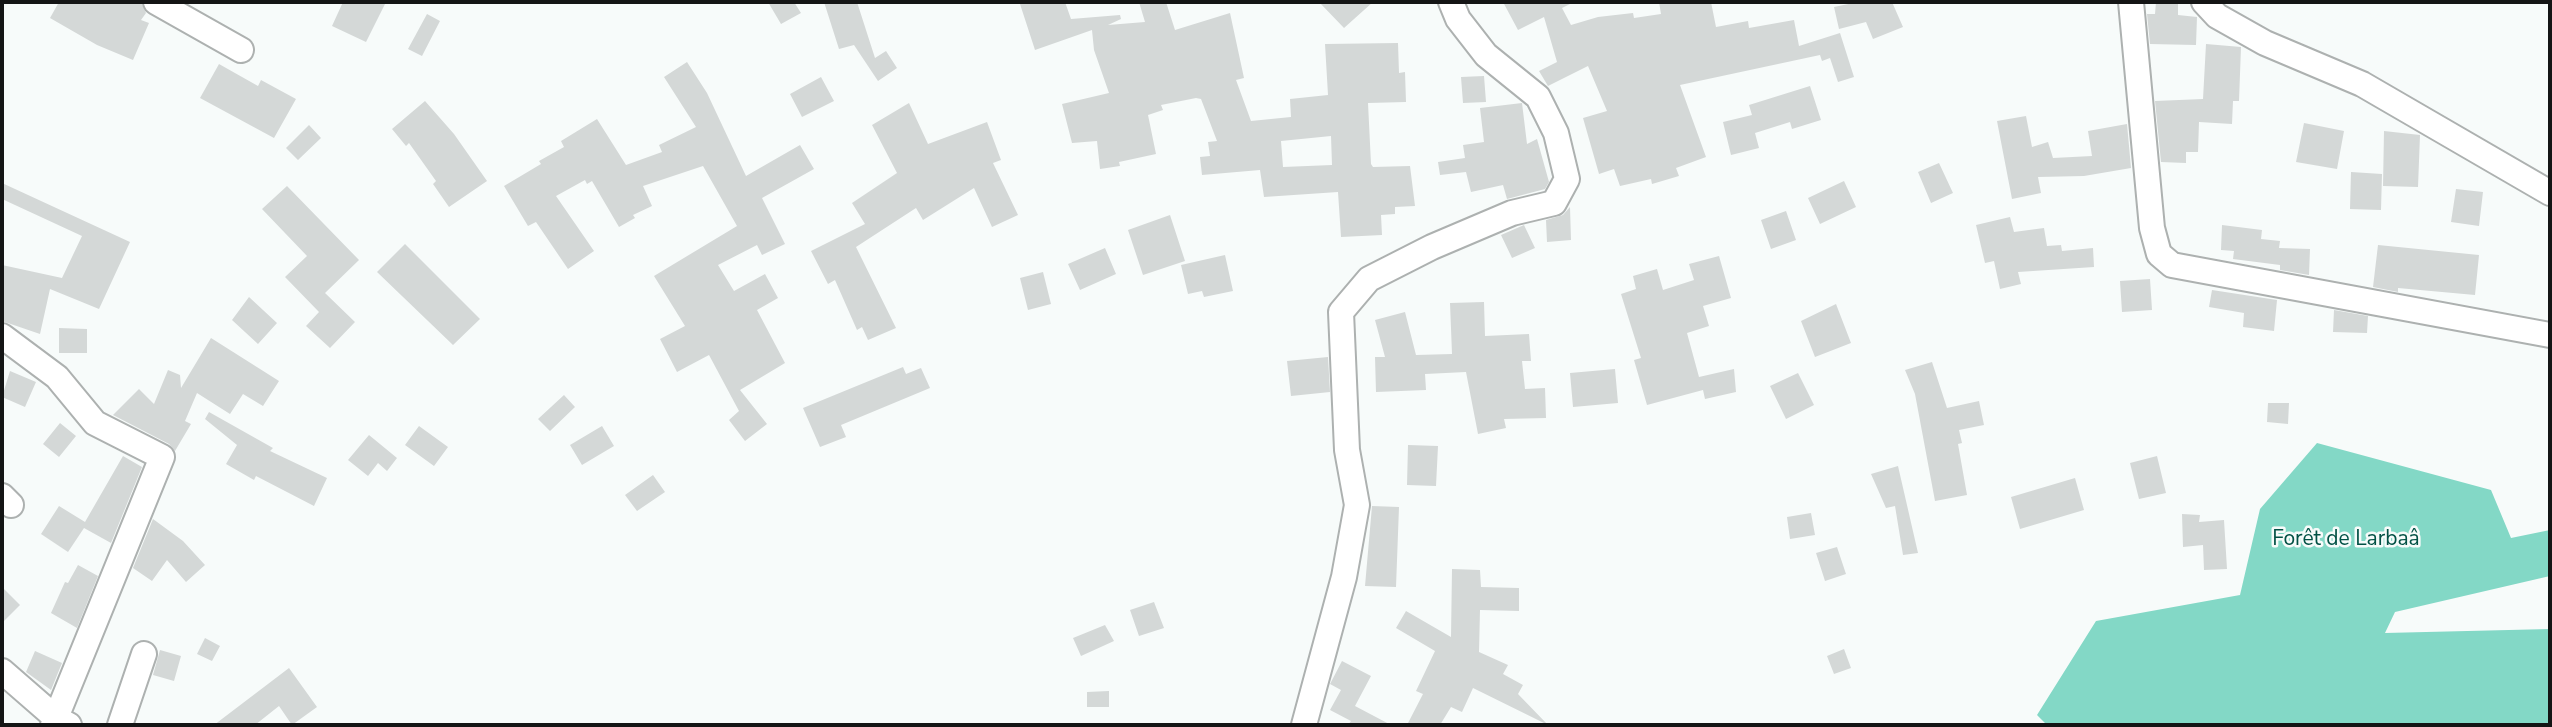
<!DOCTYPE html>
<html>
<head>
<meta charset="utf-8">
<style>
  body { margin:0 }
  #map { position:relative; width:2552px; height:727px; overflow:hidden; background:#f7fbfa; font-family:"Nunito Sans",sans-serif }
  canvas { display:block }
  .frame { position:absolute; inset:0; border:4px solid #141515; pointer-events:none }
</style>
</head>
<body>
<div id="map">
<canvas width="2552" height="727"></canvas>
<div class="frame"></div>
</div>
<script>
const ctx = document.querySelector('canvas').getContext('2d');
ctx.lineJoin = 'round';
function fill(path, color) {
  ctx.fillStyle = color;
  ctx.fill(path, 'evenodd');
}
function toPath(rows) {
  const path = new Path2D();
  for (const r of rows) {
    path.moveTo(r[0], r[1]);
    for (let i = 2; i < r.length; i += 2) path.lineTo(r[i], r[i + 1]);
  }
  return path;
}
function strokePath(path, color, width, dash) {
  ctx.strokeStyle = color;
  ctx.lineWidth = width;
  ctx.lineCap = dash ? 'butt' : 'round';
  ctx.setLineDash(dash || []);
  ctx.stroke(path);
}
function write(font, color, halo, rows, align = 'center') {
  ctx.font = font + ' "Nunito Sans",sans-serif';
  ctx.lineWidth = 5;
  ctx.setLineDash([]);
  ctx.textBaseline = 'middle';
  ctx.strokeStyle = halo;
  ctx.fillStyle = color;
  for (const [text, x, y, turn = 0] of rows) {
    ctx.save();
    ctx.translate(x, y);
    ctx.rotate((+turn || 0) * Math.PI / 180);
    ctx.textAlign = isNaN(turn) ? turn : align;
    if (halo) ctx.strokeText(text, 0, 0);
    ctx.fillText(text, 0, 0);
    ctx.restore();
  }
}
fill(toPath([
  [2317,443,2491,490,2511,538,2550,530,2550,576,2395,612,2385,633,2550,629,2550,725,2047,725,2037,715,2096,621,2240,595,2260,509]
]), '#83d8c6');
fill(toPath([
  [59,2,141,2,146,13,141,20,149,23,133,60,97,45,50,18],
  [343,2,386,2,366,42,332,26],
  [768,2,794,2,801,13,781,24],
  [824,2,857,2,875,58,886,51,897,68,878,81,854,45,839,49],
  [1027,2,1065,2,1071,19,1120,15,1121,19,1108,25,1145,22,1139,2,1166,2,1175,30,1230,13,1244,78,1236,80,1251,121,1291,117,1290,99,1328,95,1325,44,1398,43,1399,73,1405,72,1406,102,1368,103,1371,164,1373,167,1410,166,1415,206,1395,207,1395,214,1381,215,1382,235,1341,237,1338,192,1264,197,1260,170,1202,175,1200,157,1210,156,1208,142,1217,141,1201,99,1196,98,1161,105,1163,110,1148,115,1156,154,1119,162,1120,166,1100,169,1097,141,1072,143,1062,104,1109,93,1094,50,1092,30,1035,50,1020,4],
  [1331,136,1332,165,1283,167,1281,141],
  [1319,2,1373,2,1344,28],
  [1503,2,1574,2,1562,8,1571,25,1598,17,1633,13,1634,18,1661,14,1659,2,1711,2,1716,27,1748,21,1749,28,1794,20,1799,46,1840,33,1854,77,1838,82,1830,58,1822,61,1820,55,1680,85,1706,157,1676,168,1679,176,1652,184,1651,179,1620,186,1614,169,1599,174,1583,118,1607,111,1588,66,1548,86,1539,71,1557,62,1544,17,1518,30],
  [1858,2,1892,2,1903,27,1873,39,1866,22,1839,29,1834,7],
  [2156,2,2178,2,2178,15,2197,17,2196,45,2150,44,2147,14,2155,14],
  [427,14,440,21,422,56,408,49],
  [2206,44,2241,47,2239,101,2233,101,2232,124,2199,122,2198,152,2186,152,2186,163,2161,162,2155,101,2203,99],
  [687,62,707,93,746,176,800,145,814,169,762,198,785,244,762,255,757,245,718,265,734,291,765,274,778,298,757,310,785,363,740,390,767,424,745,441,729,420,739,411,709,355,677,372,660,339,685,326,654,276,737,226,703,166,643,186,652,206,633,215,635,218,619,227,592,181,587,184,585,180,556,196,594,251,568,269,536,222,528,226,504,186,541,164,539,161,564,147,561,141,597,119,626,165,662,152,659,145,696,127,664,77],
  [219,64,258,86,261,80,296,99,274,138,200,98],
  [1484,76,1486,102,1463,103,1461,77],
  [821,77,834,101,802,117,790,94],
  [1810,86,1821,120,1792,129,1790,122,1755,133,1759,148,1731,155,1723,122,1752,115,1749,105],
  [425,101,454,134,487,181,449,207,433,184,436,181,409,143,406,146,392,129],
  [909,103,928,144,987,122,1001,160,993,163,1018,215,992,227,974,188,923,220,916,208,856,247,896,328,868,340,862,327,857,330,835,280,828,284,811,251,865,224,852,203,897,173,872,125],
  [1522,103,1527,144,1537,139,1549,182,1545,189,1507,199,1503,185,1471,192,1466,172,1440,175,1438,162,1465,158,1463,145,1484,142,1480,108],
  [2026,116,2032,147,2048,142,2053,158,2092,156,2088,131,2127,124,2131,168,2084,176,2038,177,2041,193,2012,199,1997,121],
  [2304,123,2344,131,2337,169,2296,162],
  [309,125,321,138,298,160,286,148],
  [2384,131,2420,135,2418,187,2383,186],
  [1939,163,1953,193,1931,203,1918,172],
  [2351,172,2382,174,2381,210,2350,209],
  [1844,181,1856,207,1820,224,1808,198],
  [2,183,130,242,99,309,50,289,40,334,2,321,2,265,62,278,82,236,2,199],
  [287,186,359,260,325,293,355,322,330,348,306,326,319,312,285,277,307,256,262,209],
  [2456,189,2483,192,2479,226,2451,222],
  [1570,207,1571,240,1547,242,1546,220,1563,215],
  [1786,211,1796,240,1771,249,1761,220],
  [1170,215,1185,261,1143,275,1128,230],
  [2010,217,2014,232,2044,228,2047,246,2061,245,2062,251,2093,248,2094,267,2018,272,2021,284,2000,289,1994,261,1985,263,1976,225],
  [1524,225,1535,248,1512,258,1501,235],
  [2222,225,2262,230,2261,239,2280,241,2279,248,2310,249,2309,275,2280,270,2280,265,2233,259,2234,251,2221,250],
  [405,244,480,319,453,345,377,272],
  [2378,245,2479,255,2475,295,2398,288,2398,292,2373,287],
  [1105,248,1116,274,1080,290,1068,264],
  [1225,255,1233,291,1204,297,1202,291,1188,294,1181,265],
  [1719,256,1731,298,1703,306,1709,326,1687,333,1699,377,1734,369,1736,392,1705,399,1703,390,1647,405,1634,360,1641,358,1621,294,1636,289,1633,276,1657,269,1663,290,1694,280,1689,264],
  [1043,272,1051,304,1028,310,1020,278],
  [2150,279,2152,310,2122,312,2120,281],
  [2212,290,2277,300,2274,331,2243,327,2244,313,2209,307],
  [249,297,277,323,258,344,232,320],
  [1484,302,1485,336,1529,334,1531,361,1522,361,1525,389,1545,388,1546,418,1504,419,1506,428,1478,434,1466,372,1425,374,1426,390,1376,392,1375,357,1385,357,1375,320,1405,312,1416,355,1452,354,1450,303],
  [1836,304,1851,343,1815,357,1801,321],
  [2334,310,2368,316,2367,333,2333,332],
  [59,328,87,329,87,353,59,353],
  [211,338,279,381,263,406,243,394,230,414,197,393,185,421,191,424,175,451,169,444,113,415,139,389,154,404,168,370,180,375,181,388],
  [1328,357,1330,392,1291,396,1287,361],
  [1932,362,1947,408,1979,401,1984,425,1959,430,1962,443,1958,444,1967,495,1935,501,1915,394,1905,370],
  [903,367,906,374,921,368,930,388,841,425,846,437,820,447,803,408],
  [1615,369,1618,403,1573,407,1570,373],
  [10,371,36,382,25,407,2,397],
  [1798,373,1814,405,1786,419,1770,386],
  [564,395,575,407,550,431,538,419],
  [2268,403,2289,403,2288,424,2267,422],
  [209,412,273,448,270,451,327,478,314,506,256,476,254,480,226,464,237,445,205,419],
  [60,423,76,436,59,457,43,444],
  [419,426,448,447,434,466,405,445],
  [602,426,614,446,582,465,570,445],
  [369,435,397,458,387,471,378,463,368,476,348,460],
  [1408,445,1438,446,1436,486,1407,485],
  [123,456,142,467,111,543,84,528,68,552,41,534,59,506,85,522],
  [2157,456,2166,493,2139,499,2130,463],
  [1898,466,1918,553,1903,555,1895,506,1886,508,1871,474],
  [653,475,665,492,637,511,625,495],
  [2075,478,2084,510,2020,529,2011,497],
  [1372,506,1399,507,1396,587,1365,586],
  [1811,513,1815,535,1790,539,1787,517],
  [2182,514,2200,515,2199,522,2224,520,2227,569,2204,570,2203,545,2183,547],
  [153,519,183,541,205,565,186,582,167,560,152,581,133,568],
  [1837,547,1846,574,1825,581,1816,553],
  [78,565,98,576,77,628,51,613,65,582,68,583],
  [1452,569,1480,570,1481,587,1519,588,1519,611,1480,610,1479,652,1508,665,1503,674,1523,685,1518,694,1548,725,1473,688,1462,712,1451,707,1440,725,1407,725,1423,694,1416,691,1435,651,1396,628,1406,611,1451,637],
  [2,587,20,605,2,623],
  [1154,602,1164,628,1139,636,1130,610],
  [1105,625,1114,641,1081,656,1073,638],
  [205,638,220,646,212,661,197,654],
  [1844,649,1851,668,1834,674,1827,656],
  [160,650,181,656,174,681,153,675],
  [35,651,62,663,51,690,26,672],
  [1342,661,1371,676,1355,706,1391,725,1348,725,1351,721,1330,710,1341,690,1330,684],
  [289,668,317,707,292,725,279,706,255,725,214,725],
  [1109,691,1109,707,1087,707,1087,692]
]), '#d4d8d7');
const minor = toPath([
  [156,2,241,50],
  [2131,2,2152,228,2159,254,2172,265,2550,335],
  [2204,2,2217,16,2265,43,2362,84,2550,193],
  [2,336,57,377,95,423,162,457,53,725],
  [2,496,11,505],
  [2,671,56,718,69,725],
  [120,725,144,654],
  [1304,725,1344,577,1357,505,1347,450,1341,312,1369,279,1432,247,1512,213,1554,203,1567,179,1556,133,1538,97,1486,55,1458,19,1451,2]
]);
strokePath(minor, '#adb1b0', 28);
strokePath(minor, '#fff', 24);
write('21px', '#025145', '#f7fbfa', [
  ["Forêt de Larbaâ",2346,540]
]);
</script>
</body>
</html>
